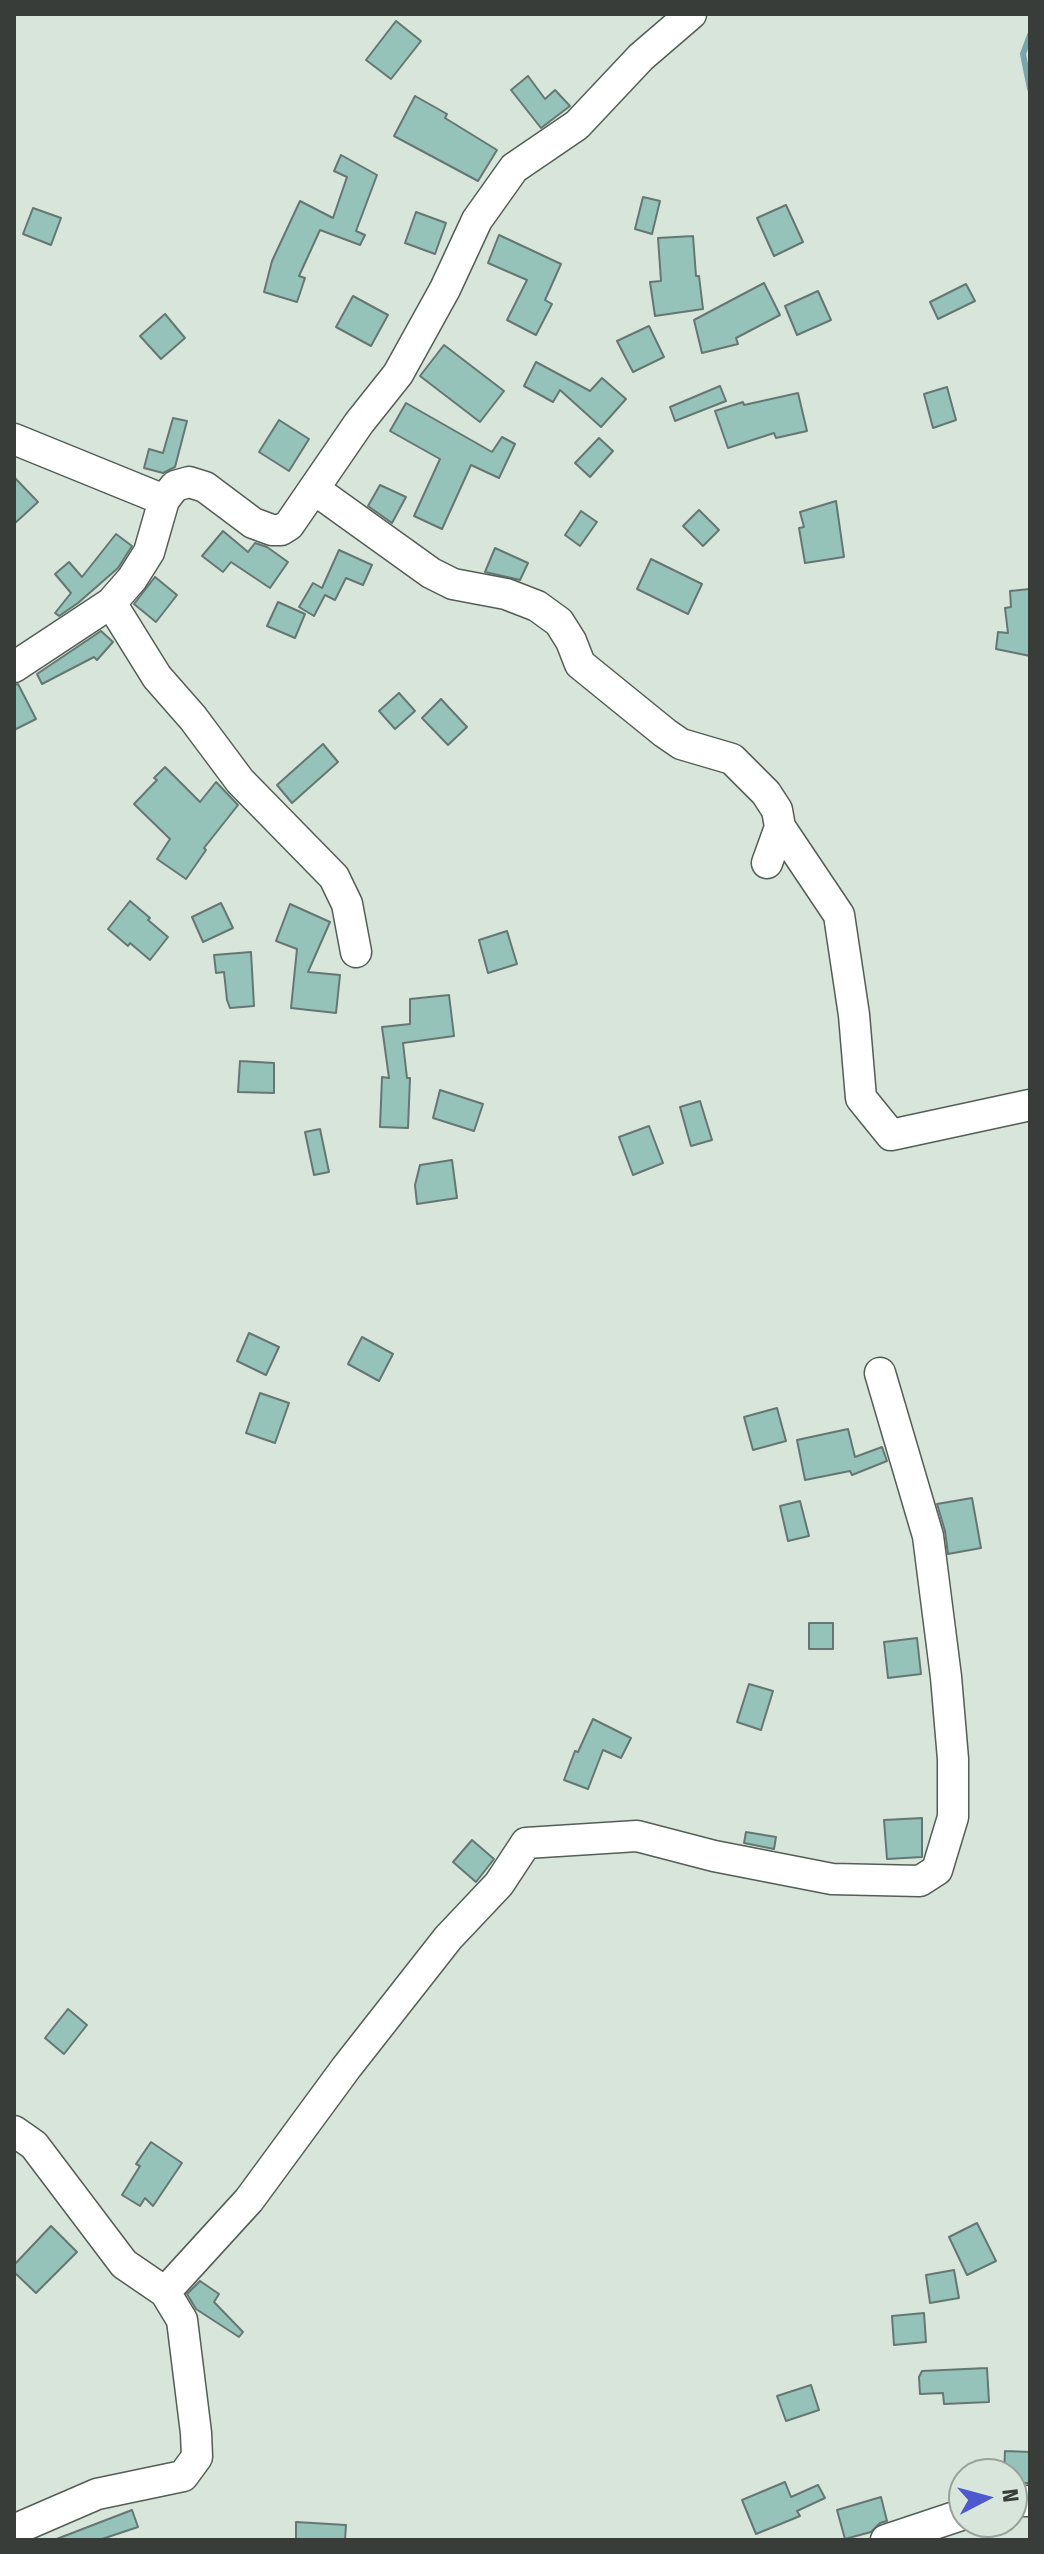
<!DOCTYPE html>
<html>
<head>
<meta charset="utf-8">
<style>
  body { margin:0 }
  #map { position:relative; width:1044px; height:2554px; overflow:hidden; background:#d7e5db; font-family:"Fira Sans Condensed",sans-serif }
  canvas { display:block }
  .frame { position:absolute; inset:0; border:16px solid #383d3a; pointer-events:none }
  .north { position:absolute; left:948px; top:2458px; width:80px; height:80px; box-sizing:border-box; background:#d7e5db; border:2px solid #97a29b; border-radius:50%; rotate:84deg; font-size:22px; font-weight:700; line-height:32px; text-align:center; color:#383d3a }
  .north::after { content:''; display:block; margin:auto; width:28px; height:36px; background:#4e59cf; clip-path:polygon(50% 0,100% 100%,50% 72%,0 100%) }
</style>
</head>
<body>
<div id="map">
<canvas width="1044" height="2554"></canvas>
<div class="frame"></div>
<div class="north">N</div>
</div>
<script>
const ctx = document.querySelector('canvas').getContext('2d');
ctx.lineJoin = 'round';
function toPath(rows) {
  const path = new Path2D();
  for (const r of rows) {
    path.moveTo(r[0], r[1]);
    for (let i = 2; i < r.length; i += 2) path.lineTo(r[i], r[i + 1]);
  }
  return path;
}
function strokePath(path, color, width, dash) {
  ctx.strokeStyle = color;
  ctx.lineWidth = width;
  ctx.lineCap = dash ? 'butt' : 'round';
  ctx.setLineDash(dash || []);
  ctx.stroke(path);
}
function fill(path, color) {
  ctx.fillStyle = color;
  ctx.fill(path, 'evenodd');
}
strokePath(toPath([
  [1030,35,1023,54,1030,89]
]), '#78a6aa', 6);
const building = toPath([
  [396,21,421,41,391,79,366,60,396,21],
  [528,76,545,99,555,90,570,106,541,128,511,90,528,76],
  [415,96,447,114,445,118,497,150,478,181,394,136,415,96],
  [341,155,377,175,356,231,365,235,360,245,320,230,299,276,305,278,297,302,264,292,272,261,300,201,333,218,347,177,334,171,341,155],
  [643,197,660,201,652,234,635,229,643,197],
  [786,205,803,242,774,256,757,218,786,205],
  [33,208,61,218,51,245,23,234,33,208],
  [416,212,446,223,435,254,405,243,416,212],
  [499,235,561,264,545,300,552,304,536,335,507,320,527,280,488,263,499,235],
  [693,236,696,276,699,276,703,309,655,316,650,282,661,281,658,238,693,236],
  [764,283,780,315,736,338,738,344,702,353,694,320,764,283],
  [966,284,975,301,938,319,930,302,966,284],
  [818,291,831,320,797,335,785,306,818,291],
  [353,296,388,315,371,346,336,327,353,296],
  [165,314,185,338,161,359,140,336,165,314],
  [649,326,664,357,633,372,617,341,649,326],
  [444,345,504,391,480,422,420,376,444,345],
  [536,362,590,391,602,378,626,399,601,427,560,390,553,402,524,386,536,362],
  [720,386,726,401,675,421,670,407,720,386],
  [947,387,956,420,933,428,924,394,947,387],
  [798,393,807,431,776,438,774,433,728,448,715,411,743,402,744,405,798,393],
  [406,403,492,452,502,437,515,444,499,478,471,465,442,529,414,516,440,459,390,431,406,403],
  [173,418,187,421,175,467,163,473,144,468,149,449,163,453,173,418],
  [279,420,309,439,289,471,259,452,279,420],
  [599,438,613,451,590,477,575,463,599,438],
  [14,477,38,502,14,524,14,477],
  [380,485,406,497,392,523,368,506,380,485],
  [836,501,844,557,805,563,799,528,804,527,800,512,836,501],
  [699,510,719,530,703,546,683,526,699,510],
  [581,511,597,522,580,546,565,535,581,511],
  [223,531,248,552,255,543,267,547,288,562,270,588,231,562,223,572,202,556,223,531],
  [116,534,132,546,118,568,78,603,59,616,55,613,71,593,55,574,69,562,82,577,116,534],
  [495,548,528,563,520,580,485,572,495,548],
  [339,550,372,565,363,585,346,578,335,600,325,595,314,616,299,607,313,583,322,588,339,550],
  [651,559,702,584,688,614,637,589,651,559],
  [155,577,177,595,156,622,134,604,155,577],
  [1030,589,1030,656,996,649,998,632,1008,633,1005,608,1011,607,1010,591,1030,589],
  [278,602,305,614,295,638,267,626,278,602],
  [101,631,113,642,97,660,94,657,42,684,37,674,101,631],
  [18,684,36,719,14,730,14,685,18,684],
  [399,693,415,711,395,729,379,711,399,693],
  [441,699,467,727,448,745,422,718,441,699],
  [323,744,338,762,292,803,277,785,323,744],
  [165,767,200,802,216,782,238,805,204,848,206,850,186,879,157,859,170,839,134,804,157,780,154,778,165,767],
  [130,901,150,918,148,920,168,937,150,960,130,943,128,946,108,929,130,901],
  [221,903,233,928,203,942,192,917,221,903],
  [290,904,330,922,308,972,340,975,336,1013,291,1008,297,949,276,941,290,904],
  [507,931,517,964,488,973,479,940,507,931],
  [251,952,254,1006,230,1008,227,1000,224,972,216,973,214,955,251,952],
  [449,995,454,1036,403,1043,407,1078,410,1078,408,1128,380,1127,382,1077,389,1078,382,1027,410,1024,410,999,449,995],
  [240,1061,274,1063,274,1093,238,1092,240,1061],
  [440,1090,483,1104,474,1131,433,1118,440,1090],
  [700,1101,712,1140,691,1146,680,1107,700,1101],
  [649,1126,663,1163,633,1175,619,1137,649,1126],
  [320,1129,329,1172,314,1175,305,1132,320,1129],
  [452,1160,457,1198,417,1204,415,1185,420,1165,452,1160],
  [249,1333,279,1347,266,1375,237,1361,249,1333],
  [362,1337,393,1354,379,1381,348,1364,362,1337],
  [260,1393,289,1403,275,1443,246,1433,260,1393],
  [777,1408,786,1441,753,1450,744,1417,777,1408],
  [848,1429,855,1457,882,1447,887,1461,852,1475,850,1471,805,1480,797,1440,848,1429],
  [972,1498,981,1548,948,1554,945,1531,937,1504,972,1498],
  [800,1501,809,1536,788,1541,780,1506,800,1501],
  [809,1623,833,1623,833,1649,809,1649,809,1623],
  [917,1638,921,1674,888,1678,884,1642,917,1638],
  [749,1684,773,1691,761,1730,737,1722,749,1684],
  [593,1719,631,1738,621,1758,603,1750,588,1789,564,1780,575,1751,578,1752,593,1719],
  [922,1818,922,1857,887,1859,884,1820,922,1818],
  [746,1832,776,1837,774,1849,744,1843,746,1832],
  [472,1840,494,1859,476,1882,453,1862,472,1840],
  [68,2009,87,2025,64,2054,45,2038,68,2009],
  [151,2142,182,2163,153,2206,145,2198,140,2206,122,2195,140,2166,136,2164,151,2142],
  [977,2223,996,2261,967,2275,949,2237,977,2223],
  [51,2226,77,2252,36,2293,14,2272,14,2265,51,2226],
  [954,2270,959,2298,930,2303,926,2275,954,2270],
  [200,2281,219,2294,214,2302,243,2332,239,2337,196,2309,187,2294,200,2281],
  [924,2313,926,2342,894,2345,892,2316,924,2313],
  [987,2368,989,2402,944,2404,943,2393,920,2394,919,2377,922,2371,987,2368],
  [811,2385,819,2410,786,2421,777,2396,811,2385],
  [1005,2451,1030,2452,1030,2483,1012,2483,1012,2474,1004,2474,1005,2451],
  [785,2482,791,2497,818,2485,825,2498,797,2511,800,2516,756,2534,742,2500,785,2482],
  [881,2497,887,2521,880,2523,871,2532,845,2539,837,2510,881,2497],
  [132,2510,138,2527,99,2540,54,2540,132,2510],
  [296,2522,346,2525,345,2540,296,2540,296,2522]
]);
fill(building, '#96c3b9');
strokePath(building, '#667672', 2);
const minor = toPath([
  [14,439,164,500],
  [314,489,431,573,453,584,506,594,537,606,559,622,571,641,580,664,665,733,681,744,732,759,766,793,777,810,780,827,767,863],
  [111,603,157,677,193,718,240,781,334,877,347,904,356,952],
  [14,667,111,603,132,579,149,552,164,500,175,486,189,482,205,487,253,523,272,530,281,530,289,525,359,423,398,374,445,289,477,220,514,168,577,125,641,57,691,14],
  [780,827,839,915,854,1015,861,1098,891,1135,1030,1105],
  [14,2131,34,2145,124,2264,165,2292,182,2320,196,2433,197,2457,183,2476,97,2494,23,2526,14,2536],
  [165,2292,249,2200,346,2068,448,1938,499,1884,526,1843,637,1836,714,1856,832,1879,920,1881,937,1870,953,1817,953,1759,946,1677,928,1536,880,1373],
  [1012,2501,1030,2501],
  [886,2540,964,2514]
]);
strokePath(minor, '#525e56', 33);
strokePath(minor, '#fff', 30);
</script>
</body>
</html>
